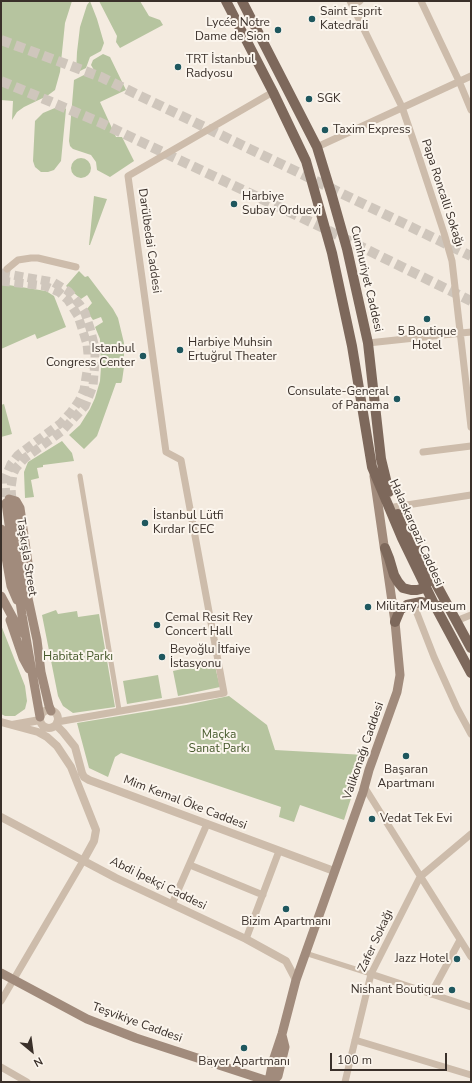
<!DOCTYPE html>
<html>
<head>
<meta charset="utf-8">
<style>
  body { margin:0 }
  #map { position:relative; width:472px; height:1083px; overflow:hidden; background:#f4ebe0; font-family:"Nunito Sans",sans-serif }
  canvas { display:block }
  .frame { position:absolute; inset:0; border:2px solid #3a302a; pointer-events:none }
  .north { position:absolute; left:12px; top:1031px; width:40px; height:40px; -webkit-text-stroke:3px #fbf5ed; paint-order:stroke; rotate:151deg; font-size:11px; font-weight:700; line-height:16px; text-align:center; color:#3a302a }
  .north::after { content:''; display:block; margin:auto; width:14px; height:18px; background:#3a302a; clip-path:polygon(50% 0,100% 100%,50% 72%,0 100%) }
  .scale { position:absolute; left:330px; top:1053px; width:117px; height:18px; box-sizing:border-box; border:2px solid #3a302a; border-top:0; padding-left:5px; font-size:12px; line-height:14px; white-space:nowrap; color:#3a302a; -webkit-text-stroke:3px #fbf5ed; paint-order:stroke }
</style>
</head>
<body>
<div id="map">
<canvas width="472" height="1083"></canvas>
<div class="frame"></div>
<div class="north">N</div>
<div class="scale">100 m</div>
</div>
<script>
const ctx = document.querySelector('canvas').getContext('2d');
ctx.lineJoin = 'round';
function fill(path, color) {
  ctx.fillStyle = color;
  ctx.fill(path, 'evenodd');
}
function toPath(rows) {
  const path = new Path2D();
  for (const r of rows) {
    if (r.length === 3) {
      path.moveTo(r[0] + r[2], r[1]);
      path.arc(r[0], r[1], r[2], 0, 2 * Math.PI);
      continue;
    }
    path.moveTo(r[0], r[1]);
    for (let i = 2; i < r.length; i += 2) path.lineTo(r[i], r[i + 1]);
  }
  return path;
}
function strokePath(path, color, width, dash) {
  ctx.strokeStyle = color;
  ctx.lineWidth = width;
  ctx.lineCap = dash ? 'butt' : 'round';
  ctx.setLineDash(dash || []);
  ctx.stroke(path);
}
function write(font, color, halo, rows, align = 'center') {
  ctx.font = font + ' "Nunito Sans",sans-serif';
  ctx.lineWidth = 4;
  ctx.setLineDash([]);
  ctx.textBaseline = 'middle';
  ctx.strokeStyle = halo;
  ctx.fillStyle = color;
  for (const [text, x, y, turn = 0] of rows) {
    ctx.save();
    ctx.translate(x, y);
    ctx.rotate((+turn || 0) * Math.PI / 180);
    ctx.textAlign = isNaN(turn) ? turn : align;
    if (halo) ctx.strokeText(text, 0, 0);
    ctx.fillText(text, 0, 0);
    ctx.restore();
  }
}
fill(toPath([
  [1,1,72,1,65,23,60,72,55,90,47,96,24,107,17,112,12,120,13,101,1,100],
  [90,1,97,19,104,43,101,51,90,57,86,68,76,73,77,52,80,27,87,5],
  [99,1,140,1,149,16,160,20,163,25,120,48,116,42,117,36],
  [103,54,110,57,126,90,100,102,116,137,122,137,134,161,110,177,97,170,96,162,91,155,73,149,70,146,69,141,74,80,94,70,91,65,93,60],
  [62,105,66,109,61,161,54,170,48,172,41,172,35,167,33,161,35,121,43,113],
  [81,168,10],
  [94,196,107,199,90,245,89,245],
  [79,271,85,277,88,276,113,309,118,318,124,343,124,367,122,381,121,383,116,383,97,436,84,449,69,435,80,425,90,409,95,398,100,381,101,367,100,339,95,327,103,322,101,317,93,320,86,310,92,303,87,295,81,299,66,286],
  [2,284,46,291,54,296,66,327,37,339,35,334,1,349],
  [4,404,12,434,1,437,1,405],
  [62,441,72,453,74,461,43,465,43,467,37,468,39,478,31,480,34,497,25,498,24,472,28,462],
  [56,610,58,614,77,611,78,617,99,614,115,707,73,713,63,706,58,696,42,615],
  [1,625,25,686,27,701,25,709,15,716,5,716,1,714],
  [214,662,220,687,178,696,173,671],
  [158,675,162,698,127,704,123,681],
  [229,696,267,725,275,750,365,755,344,820,300,805,294,822,279,817,281,807,121,753,115,757,108,777,89,768,77,723,186,705]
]), '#b6c49f');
strokePath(toPath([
  [1,273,53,282,68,291,80,305,85,313,90,328,95,348,95,361,93,386,85,406,62,431,25,458,16,468,13,474,11,488,12,501],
  [1,281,45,286,59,292,68,300,78,316,87,344,88,354,88,365,84,390,79,401,71,412,61,423,18,455,11,464,5,478,6,503]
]), '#cfc6bc', 9, [9, 4.5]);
strokePath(toPath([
  [1,40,101,77,471,256],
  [1,81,99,122,317,225,471,301]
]), '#cfc6bc', 10, [10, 5]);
strokePath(toPath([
  [80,476,119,710],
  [305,953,371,974]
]), '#cdbcab', 5);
strokePath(toPath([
  [350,1,402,107,417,151,444,233,452,261,471,427],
  [421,1,459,81,471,110],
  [352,5,360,1],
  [317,147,471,76],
  [7,269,18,260,31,258,38,258,76,267],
  [368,343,471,332],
  [423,452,471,446],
  [394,507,471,495],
  [413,603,434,657,457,708,471,734],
  [456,621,471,615],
  [57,722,224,693,181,460,166,452,128,176,273,92],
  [365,788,471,957],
  [190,865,263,895],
  [172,904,207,824],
  [246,939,279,851],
  [371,974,471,1007],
  [431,994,460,940],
  [1,1001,83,861],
  [355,1040,471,1075],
  [1,1067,27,1082],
  [345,1082,371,974,420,877,471,834]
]), '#cdbcab', 7);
strokePath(toPath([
  [49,719,9],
  [1,722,12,725,40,720],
  [12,725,38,732,47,737,57,746,71,767,96,830,94,841,83,861],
  [56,725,63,732,75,747,82,773,84,777,89,780,334,871],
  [1,817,116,878,246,939,286,961,296,980]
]), '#cdbcab', 8);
strokePath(toPath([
  [9,499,16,501,20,508,28,563,30,587],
  [12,502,23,575,37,640,41,672,49,706,51,711],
  [6,503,22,615,40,717],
  [1,529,11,586,17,600],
  [1,596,14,620,25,635],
  [10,620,23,658,29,669],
  [1,973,87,1019,136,1038,271,1082],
  [272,1082,270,1076,273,1061,282,1034,296,980,363,792,369,770,397,692,400,675,395,622,374,476],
  [272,1082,278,1076,285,1047,282,1035]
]), '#a18b7c', 9);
strokePath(toPath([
  [226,1,273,92,306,161,332,253,352,346,372,467,402,538,434,604,471,673],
  [242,1,317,147,332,196,347,249,368,343,381,459,389,492],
  [398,514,471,648],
  [385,548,389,558,394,575,398,582,403,588,411,590,417,590,421,589,429,581],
  [395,622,400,610,407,605,421,602,439,606]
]), '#7d685b', 10);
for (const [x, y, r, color] of [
  [312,19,4,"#1e575e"],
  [278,30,4,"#1e575e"],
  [178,67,4,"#1e575e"],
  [309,99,4,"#1e575e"],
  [325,130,4,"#1e575e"],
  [234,204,4,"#1e575e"],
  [427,319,4,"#1e575e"],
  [180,350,4,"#1e575e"],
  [143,356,4,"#1e575e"],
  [397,399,4,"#1e575e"],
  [145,523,4,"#1e575e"],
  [368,607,4,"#1e575e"],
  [157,625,4,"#1e575e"],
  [162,657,4,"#1e575e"],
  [406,756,4,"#1e575e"],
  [372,819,4,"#1e575e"],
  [286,909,4,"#1e575e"],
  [457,959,4,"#1e575e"],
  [452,990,4,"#1e575e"],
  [244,1048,4,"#1e575e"]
]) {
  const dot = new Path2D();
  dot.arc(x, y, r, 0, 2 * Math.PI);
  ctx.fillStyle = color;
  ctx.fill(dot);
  strokePath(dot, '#fbf5ed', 1.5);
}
write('12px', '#3a302a', '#fbf5ed', [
  ["Saint Esprit",320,12],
  ["Katedrali",320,26],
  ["Lycée Notre",270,23,"right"],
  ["Dame de Sion",270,37,"right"],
  ["TRT İstanbul",186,60],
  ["Radyosu",186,74],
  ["SGK",317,99],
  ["Taxim Express",333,130],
  ["Harbiye",242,197],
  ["Subay Orduevi",242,211],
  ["5 Boutique",427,332,"center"],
  ["Hotel",427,346,"center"],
  ["Harbiye Muhsin",188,343],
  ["Ertuğrul Theater",188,357],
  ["Istanbul",135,349,"right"],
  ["Congress Center",135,363,"right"],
  ["Consulate-General",389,392,"right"],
  ["of Panama",389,406,"right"],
  ["İstanbul Lütfi",153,516],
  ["Kırdar ICEC",153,530],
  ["Military Museum",376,607],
  ["Cemal Resit Rey",165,618],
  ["Concert Hall",165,632],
  ["Beyoğlu İtfaiye",170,650],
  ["İstasyonu",170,664],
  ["Başaran",406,770,"center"],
  ["Apartmanı",406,784,"center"],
  ["Vedat Tek Evi",380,819],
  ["Bizim Apartmanı",286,922,"center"],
  ["Jazz Hotel",449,959,"right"],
  ["Nishant Boutique",444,990,"right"],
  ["Bayer Apartmanı",244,1062,"center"]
], 'left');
write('12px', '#3a302a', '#fbf5ed', [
  ["Papa Roncalli Sokağı",442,193,72],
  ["Darülbedai Caddesi",149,241,82],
  ["Cumhuriyet Caddesi",366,279,77],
  ["Halaskargazi Caddesi",416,533,66],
  ["Taşkışla Street",26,557,81],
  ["Valikonağı Caddesi",364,751,-71],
  ["Mim Kemal Öke Caddesi",185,803,21],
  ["Abdi İpekçi Caddesi",158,884,26],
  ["Zafer Sokağı",376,941,-65],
  ["Teşvikiye Caddesi",137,1023,20]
]);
write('12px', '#475a2d', '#fbf5ed', [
  ["Habitat Parkı",78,657],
  ["Maçka",219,735],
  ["Sanat Parkı",219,749]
]);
</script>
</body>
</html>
